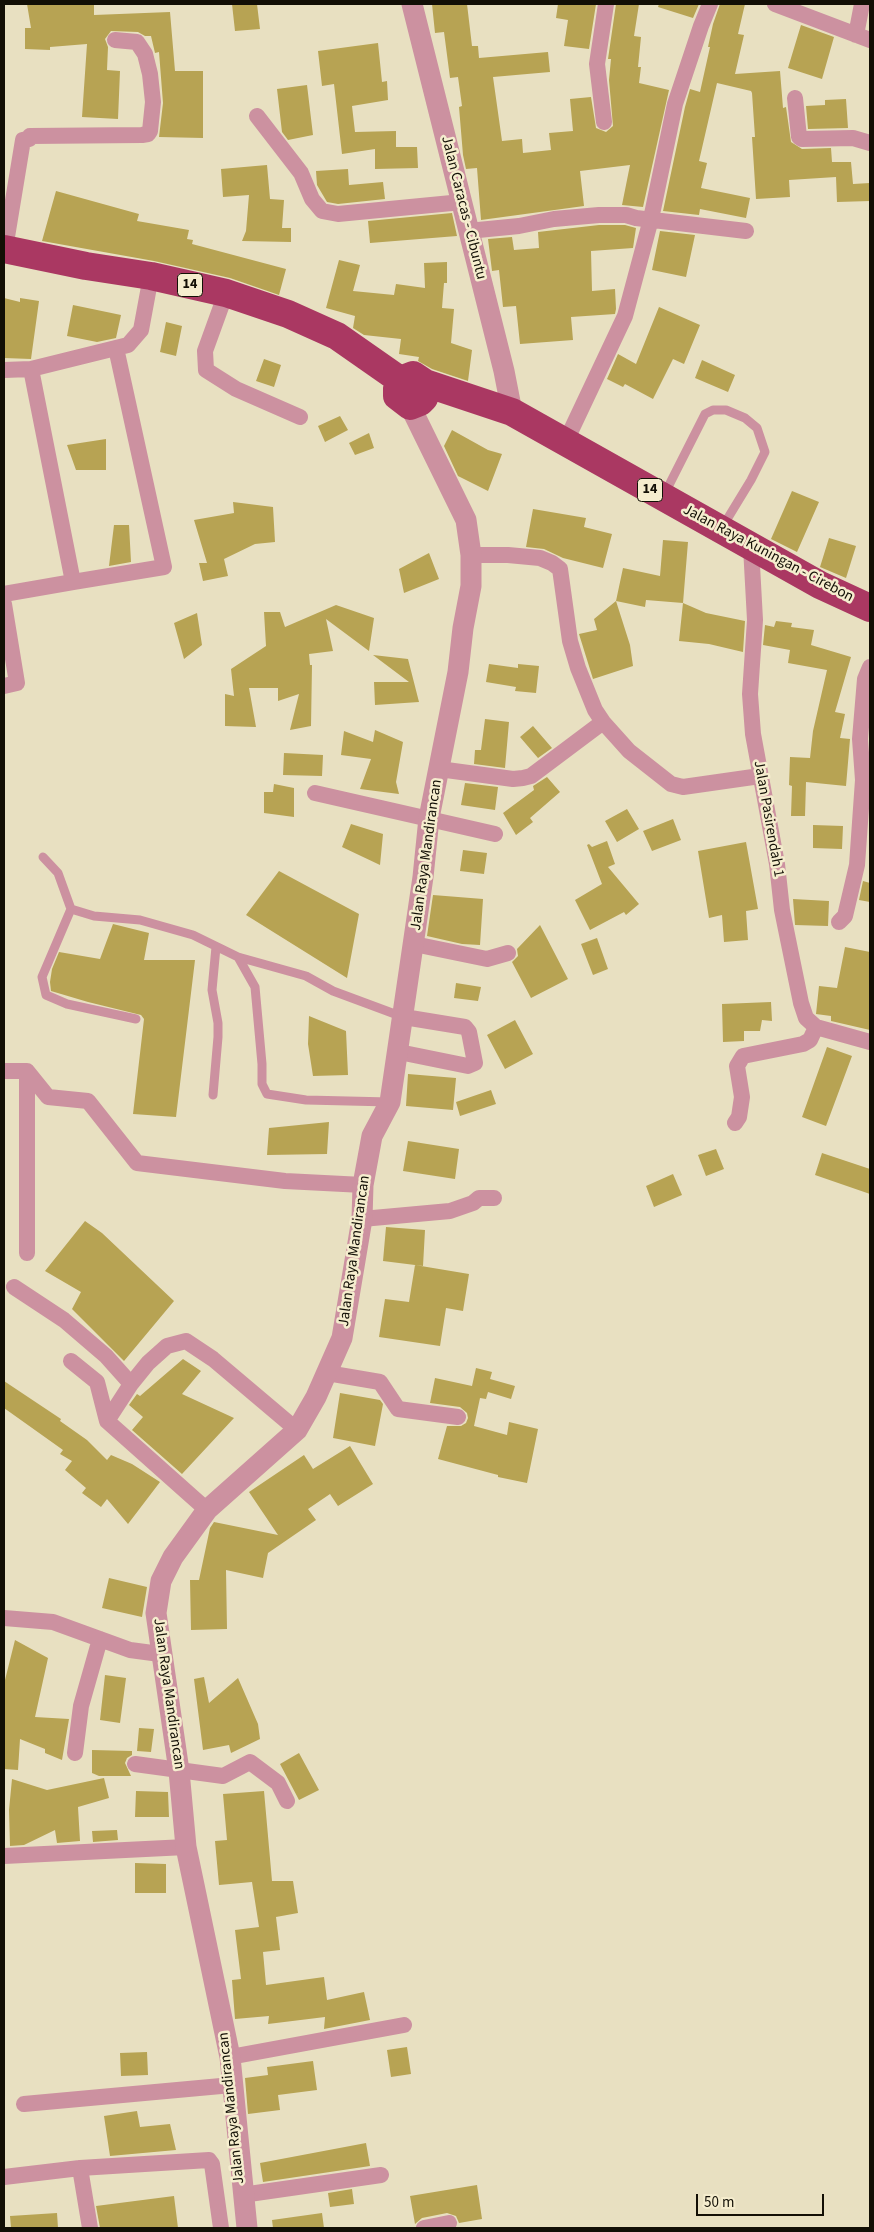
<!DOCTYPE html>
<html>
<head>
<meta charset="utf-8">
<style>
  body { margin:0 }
  #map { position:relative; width:874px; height:2232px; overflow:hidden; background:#e8e0c1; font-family:"Source Sans 3",sans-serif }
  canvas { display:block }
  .frame { position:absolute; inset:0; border:5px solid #120f05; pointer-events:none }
  .scale { position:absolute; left:696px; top:2194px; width:128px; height:22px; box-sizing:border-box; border:2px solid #120f05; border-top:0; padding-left:6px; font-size:15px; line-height:18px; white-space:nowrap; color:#120f05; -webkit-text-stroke:4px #f5edce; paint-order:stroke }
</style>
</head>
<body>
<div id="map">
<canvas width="874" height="2232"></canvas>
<div class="frame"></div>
<div class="scale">50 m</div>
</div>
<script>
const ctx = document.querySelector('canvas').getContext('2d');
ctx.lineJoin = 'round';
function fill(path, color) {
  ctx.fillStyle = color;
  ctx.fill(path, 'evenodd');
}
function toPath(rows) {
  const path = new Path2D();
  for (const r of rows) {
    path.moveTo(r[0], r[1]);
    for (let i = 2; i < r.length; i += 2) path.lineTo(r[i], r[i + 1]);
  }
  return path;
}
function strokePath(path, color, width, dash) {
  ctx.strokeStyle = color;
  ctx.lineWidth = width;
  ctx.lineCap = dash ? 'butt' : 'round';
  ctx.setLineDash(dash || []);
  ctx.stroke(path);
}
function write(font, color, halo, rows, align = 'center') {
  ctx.font = font + ' "Source Sans 3",sans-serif';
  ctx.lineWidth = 5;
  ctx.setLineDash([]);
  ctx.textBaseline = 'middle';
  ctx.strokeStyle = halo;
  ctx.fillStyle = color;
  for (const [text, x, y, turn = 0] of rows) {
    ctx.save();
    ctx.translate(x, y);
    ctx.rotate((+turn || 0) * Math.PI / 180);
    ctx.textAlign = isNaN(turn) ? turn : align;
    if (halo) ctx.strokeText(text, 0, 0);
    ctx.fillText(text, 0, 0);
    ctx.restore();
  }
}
fill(toPath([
  [27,4,94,4,94,15,170,12,175,71,203,71,203,138,159,137,163,103,159,52,155,53,151,36,145,36,138,32,111,31,105,39,108,47,107,70,120,71,118,119,82,117,87,44,50,47,50,50,25,49,25,28,31,28],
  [232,4,257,4,260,29,235,31],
  [432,4,467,4,472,46,478,46,479,58,548,52,550,72,493,77,502,141,522,139,523,153,551,150,549,133,573,131,570,99,591,97,596,128,606,132,613,126,609,80,611,59,608,59,616,4,639,4,634,36,641,37,638,67,641,67,639,83,669,90,643,207,622,205,630,165,580,171,584,206,481,220,477,168,466,169,463,155,459,107,462,106,458,77,450,78,444,32,435,33],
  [558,4,596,4,589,49,564,46,568,20,556,18],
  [659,4,699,4,693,18,658,7],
  [720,4,745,4,738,34,744,35,735,74,780,71,783,108,786,107,791,142,802,149,831,148,832,162,851,162,853,184,870,183,870,201,837,202,836,177,789,180,790,197,756,199,752,137,755,137,752,93,751,91,717,83,699,161,707,163,701,188,750,198,746,218,700,209,699,215,663,211,685,107,690,89,700,92,710,47,708,47,713,24],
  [801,25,834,37,822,79,788,68],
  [378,43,382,82,387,81,388,100,352,106,355,132,396,131,396,147,417,147,418,168,375,169,375,149,342,154,334,84,322,86,318,51],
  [307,85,313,135,288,140,282,132,277,89],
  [846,99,848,128,808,129,806,106,825,105,825,100],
  [267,165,270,199,284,200,282,228,291,228,291,242,242,241,246,231,249,195,223,197,221,169],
  [348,169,349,185,383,182,385,199,338,204,327,202,317,185,316,171],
  [56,191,139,214,137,221,189,230,187,239,193,240,192,244,286,269,279,295,230,278,154,261,42,241],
  [452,213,457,236,370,243,368,221],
  [599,225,625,225,636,228,633,248,591,251,592,291,615,289,616,309,615,314,571,317,573,340,520,344,516,306,503,307,499,270,492,271,488,239,512,237,514,250,539,248,538,232],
  [660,231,695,235,686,277,652,270],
  [339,260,360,265,353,291,394,295,396,284,425,288,424,263,447,262,447,283,444,283,442,308,454,309,451,343,472,350,468,381,432,369,418,361,419,357,399,354,401,339,364,335,353,328,355,316,326,308],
  [4,298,20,302,20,298,39,301,31,359,4,358],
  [73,305,121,315,116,338,97,342,67,336],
  [659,307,700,325,684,364,673,359,653,399,625,384,623,387,607,379,618,354,636,364],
  [166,322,182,326,176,356,160,352],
  [264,359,281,365,274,387,256,381],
  [702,360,735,375,728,392,695,378],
  [340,416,348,430,325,442,318,426],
  [452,430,488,450,502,454,488,491,458,476,444,446],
  [369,433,374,448,355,455,349,443],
  [106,439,106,470,76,470,67,445],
  [792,491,819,502,797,552,771,539],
  [233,502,273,507,275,542,255,544,224,559,228,576,203,581,199,563,207,563,194,520,234,513],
  [533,509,586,518,584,527,612,534,603,568,563,558,544,549,526,547],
  [114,525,129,525,131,562,109,566],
  [829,538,856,546,846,578,820,567],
  [663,540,688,542,683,603,646,600,645,607,616,601,623,568,660,576],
  [429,553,439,579,404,593,399,569],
  [616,601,630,645,633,666,593,679,579,634,597,630,594,619],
  [683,603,706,613,745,621,743,652,709,644,679,641],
  [336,605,374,618,369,651,326,619,333,651,309,654,310,665,312,665,311,726,290,730,299,694,278,701,278,688,249,688,256,727,225,726,225,694,234,696,231,669,266,646,264,612,280,612,285,627],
  [197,613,202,645,184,659,174,623],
  [776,621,792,623,791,627,814,630,811,645,851,657,835,712,845,714,840,738,850,739,846,786,806,782,805,816,791,816,792,786,789,785,790,757,810,758,813,731,827,670,788,663,790,650,763,645,765,625,774,627],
  [373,655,408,659,419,702,375,705,374,682,409,682],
  [489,664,518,668,518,664,539,666,536,693,515,691,516,687,486,682],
  [485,719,509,722,505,768,474,764,475,750,481,750],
  [533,726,552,748,538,758,520,737],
  [375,730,403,742,396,782,399,794,360,789,371,759,341,755,344,731,373,742],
  [284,753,323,755,322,776,283,775],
  [547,777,560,792,530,818,533,822,516,835,503,813,534,790,533,786],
  [465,783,498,787,495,810,461,805],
  [274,784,294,788,294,817,264,813,264,792,273,792],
  [627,809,639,829,617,842,605,821],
  [673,819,681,840,652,851,643,831],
  [351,824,383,834,380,865,342,847],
  [813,825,843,826,842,849,813,848],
  [607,841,615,864,608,867,639,904,626,915,624,912,590,930,575,900,602,884,587,845,589,844,592,847],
  [746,842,758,909,746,911,748,940,724,942,722,915,709,918,698,851],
  [463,850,487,853,484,874,460,871],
  [279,871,359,914,347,978,246,915],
  [863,881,870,883,870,902,859,900],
  [433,895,483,899,480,945,462,944,427,936],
  [793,899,829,901,828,926,795,925],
  [113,924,149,933,144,960,195,960,176,1117,133,1114,144,1019,141,1015,88,1002,51,991,50,982,52,969,59,952,100,959],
  [540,925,568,979,531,998,512,962,518,956,517,949],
  [597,938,608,969,593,975,581,944],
  [845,947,870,952,870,1030,831,1021,831,1016,816,1014,819,986,837,988],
  [456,983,481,987,478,1001,454,998],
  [771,1002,772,1021,762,1020,760,1031,744,1031,744,1041,723,1042,722,1004],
  [309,1016,346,1031,348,1075,313,1076,308,1044],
  [515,1020,533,1054,505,1069,487,1035],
  [827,1047,852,1056,826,1126,802,1117],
  [408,1074,456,1078,453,1110,406,1106],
  [491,1090,496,1104,460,1116,456,1102],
  [329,1122,327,1154,267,1155,269,1128],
  [408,1141,459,1149,455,1179,403,1171],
  [716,1149,724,1169,706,1176,698,1155],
  [822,1153,870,1169,870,1194,815,1175],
  [673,1174,682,1195,654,1207,646,1186],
  [85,1221,102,1233,174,1301,124,1361,72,1309,81,1292,45,1271],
  [386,1227,425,1230,423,1266,383,1261],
  [415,1265,469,1274,463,1311,446,1308,440,1346,379,1337,385,1299,409,1302],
  [183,1359,201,1371,182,1394,234,1418,182,1474,132,1430,143,1417,129,1405,137,1394,140,1396],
  [476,1368,492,1372,490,1379,515,1386,511,1399,488,1392,486,1399,480,1398,474,1426,507,1435,509,1422,538,1429,527,1483,498,1477,498,1475,438,1459,447,1426,461,1426,466,1423,468,1418,467,1413,460,1407,430,1403,435,1378,472,1386],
  [4,1381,61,1419,60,1421,87,1440,107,1460,111,1455,132,1464,160,1482,128,1524,107,1499,101,1507,82,1493,86,1488,65,1470,72,1461,60,1454,63,1450,4,1408],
  [340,1393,380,1400,383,1404,375,1446,333,1438],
  [350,1446,373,1484,338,1506,330,1494,308,1509,316,1520,268,1553,263,1578,226,1570,227,1629,191,1630,190,1580,199,1580,210,1528,214,1522,278,1535,249,1492,304,1455,313,1469],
  [109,1578,147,1587,142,1617,102,1608],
  [15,1640,48,1658,35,1717,69,1719,62,1760,45,1753,45,1749,20,1739,18,1770,4,1769,4,1684],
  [105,1675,126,1678,120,1723,100,1720],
  [204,1677,209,1703,238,1678,258,1724,260,1739,231,1753,229,1745,203,1750,194,1679],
  [139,1728,154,1729,151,1752,137,1751],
  [92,1750,132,1751,132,1755,127,1758,125,1763,131,1776,99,1776,92,1773],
  [299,1753,319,1790,299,1800,280,1764],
  [104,1778,109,1798,78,1807,80,1841,57,1843,55,1830,24,1845,10,1846,9,1810,12,1779,47,1790],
  [136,1791,168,1792,169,1817,135,1817],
  [264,1791,272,1881,293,1881,298,1913,276,1917,280,1950,263,1952,266,1985,324,1977,327,2000,364,1992,370,2020,324,2029,325,2017,268,2024,269,2016,235,2019,232,1980,241,1979,235,1930,259,1927,252,1882,219,1885,215,1841,227,1840,223,1794],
  [117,1830,118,1840,93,1842,92,1831],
  [135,1863,166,1864,166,1893,135,1893],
  [407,2047,411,2074,391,2077,387,2050],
  [147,2052,148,2075,121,2076,120,2053],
  [313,2061,317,2090,278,2095,280,2110,248,2114,245,2078,268,2075,267,2067],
  [137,2111,140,2127,170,2124,176,2150,110,2156,104,2116],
  [366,2143,370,2166,263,2182,260,2163],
  [477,2185,482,2219,459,2223,456,2216,447,2213,422,2218,415,2224,410,2196],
  [352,2189,354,2204,330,2207,328,2193],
  [174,2196,178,2228,100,2228,96,2206],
  [57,2213,58,2228,11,2228,10,2216],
  [322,2213,324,2228,273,2228,272,2220]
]), '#b7a353');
strokePath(toPath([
  [664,495,705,414,713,410,726,410,745,418,757,428,765,452,751,480,723,526],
  [43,857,58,873,71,909,94,916,140,920,193,935,238,957,255,987,262,1064,262,1084,267,1094,306,1100,390,1102],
  [71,909,42,977,46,995,67,1004,136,1019],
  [238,957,306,976,333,991,403,1017],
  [213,1095,218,1037,218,1023,212,990,216,947]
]), '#cc91a0', 9);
strokePath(toPath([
  [775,4,870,40],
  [856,35,862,4],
  [795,98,799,137,802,139,853,138,870,143],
  [257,116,301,173,312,199,322,211,338,214,462,202],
  [604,122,597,64,606,4],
  [468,231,519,226,554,219,599,215,626,215,636,218,746,231],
  [5,249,23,140,29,139,30,136,142,135,148,134,150,131,153,102,150,74,145,54,137,42,115,40],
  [226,293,205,351,206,370,236,389,300,417],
  [4,370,31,369,128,345,141,330,151,276],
  [566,441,625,316,651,219,675,104,701,26,710,4],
  [751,547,755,620,750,694,753,734,777,864,782,910,801,1003,806,1018,816,1027,870,1042],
  [471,555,508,555,540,558,552,563,560,569,570,641,578,668,595,710,603,722],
  [73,582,164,567,116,348],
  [4,594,73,582,31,369],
  [4,604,17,683,4,686],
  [439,769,513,779,523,778,531,776,603,722,629,751,671,784,683,787,760,776],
  [315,793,495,834],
  [839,922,845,916,857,865,863,780,860,739,865,679,870,667],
  [414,944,487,959,508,953],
  [399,1052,468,1066,475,1063,469,1032,465,1027,404,1017],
  [4,1071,27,1071,48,1097,88,1101,137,1163,285,1181,363,1185],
  [27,1071,27,1253],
  [735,1123,739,1117,742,1097,737,1066,743,1056,803,1044,810,1040,816,1027],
  [362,1219,450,1211,473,1203,479,1198,494,1198],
  [14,1287,64,1320,106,1356,131,1384,107,1421],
  [71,1361,97,1382,107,1421,207,1510],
  [327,1373,380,1382,398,1409,458,1417],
  [131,1384,148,1363,167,1346,186,1341,213,1359,297,1430],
  [4,1618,53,1622,130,1650,160,1654],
  [75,1753,81,1706,100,1639],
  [135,1764,223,1776,250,1762,278,1783,287,1801],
  [4,1856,186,1847],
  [230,2057,404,2025],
  [24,2104,232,2085],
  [80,2168,90,2228],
  [4,2177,80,2168,209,2160,212,2164,221,2228],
  [242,2195,381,2175],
  [424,2228,449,2223]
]), '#cc91a0', 16);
strokePath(toPath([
  [412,4,504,371,512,412],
  [247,2228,230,2057,186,1847,179,1771,156,1613,161,1581,173,1557,207,1510,297,1430,316,1397,342,1338,362,1219,363,1185,372,1136,390,1102,423,877,429,818,458,672,463,628,471,586,471,555,466,520,410,406]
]), '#cc91a0', 21);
strokePath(toPath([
  [4,249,86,266,151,276,226,293,288,314,337,336,400,380],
  [400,380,413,375,425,383,512,412,820,585,870,608],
  [400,380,397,389,397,396,410,406,420,402,424,398,425,383]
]), '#aa3862', 28);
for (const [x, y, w] of [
  [190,285,25],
  [650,490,25]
]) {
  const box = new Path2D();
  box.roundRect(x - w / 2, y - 11.5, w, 23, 4);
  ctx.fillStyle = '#f5edce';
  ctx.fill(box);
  strokePath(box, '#120f05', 1);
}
write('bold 14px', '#120f05', null, [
  ["14",190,285],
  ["14",650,490]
]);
write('15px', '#120f05', '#f5edce', [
  ["Jalan Caracas - Cibuntu",463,208,76],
  ["Jalan Raya Kuningan - Cirebon",768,554,28],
  ["Jalan Pasirendah 1",768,819,80],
  ["Jalan Raya Mandirancan",427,855,-82],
  ["Jalan Raya Mandirancan",355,1251,-82],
  ["Jalan Raya Mandirancan",168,1694,82],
  ["Jalan Raya Mandirancan",232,2108,-96]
]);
</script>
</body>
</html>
